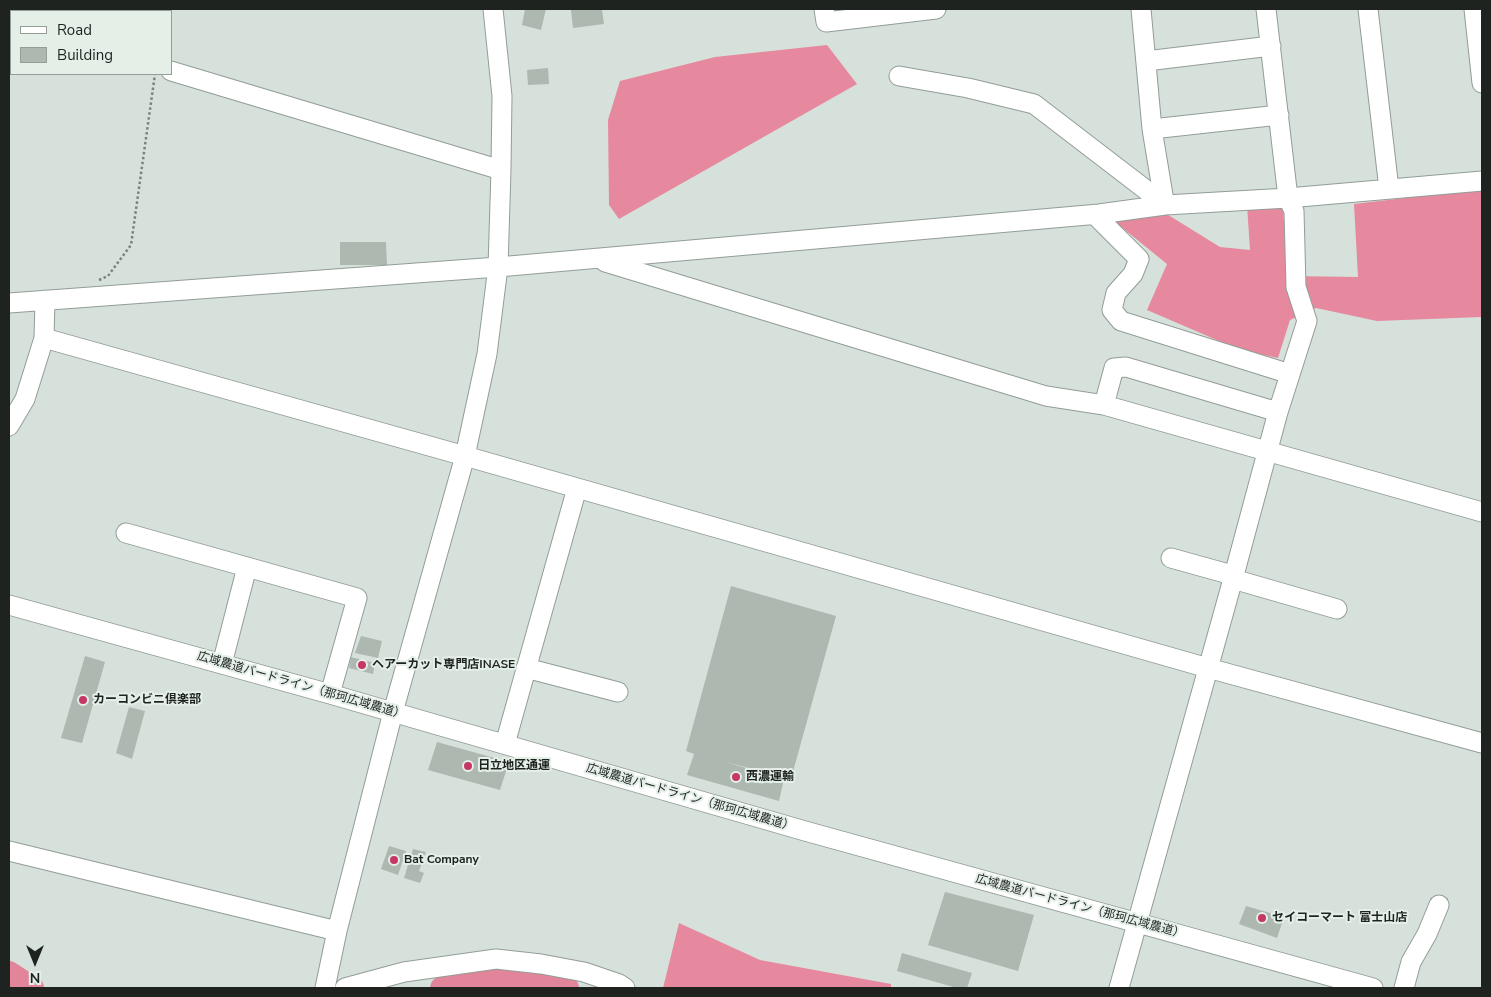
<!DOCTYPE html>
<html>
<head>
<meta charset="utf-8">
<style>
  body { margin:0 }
  #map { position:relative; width:1491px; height:997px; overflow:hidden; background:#d6e1db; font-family:"Nunito Sans",sans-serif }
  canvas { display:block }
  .frame { position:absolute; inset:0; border:10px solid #1e2320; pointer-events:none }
  .legend { position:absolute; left:10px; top:10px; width:162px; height:65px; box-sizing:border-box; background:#e4efe8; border:1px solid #959d98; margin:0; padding:6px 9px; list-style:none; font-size:15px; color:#1e2320 }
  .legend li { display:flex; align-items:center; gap:10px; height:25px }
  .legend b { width:25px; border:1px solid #959d98 }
  .north { position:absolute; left:10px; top:937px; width:50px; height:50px; -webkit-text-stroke:4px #e4efe8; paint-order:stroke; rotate:180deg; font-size:14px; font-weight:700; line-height:20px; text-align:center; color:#1e2320 }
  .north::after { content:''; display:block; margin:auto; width:18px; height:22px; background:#1e2320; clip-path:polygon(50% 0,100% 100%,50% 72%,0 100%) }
</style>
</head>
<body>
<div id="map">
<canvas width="1491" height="997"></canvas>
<div class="frame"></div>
<ul class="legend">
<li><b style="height:6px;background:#fff"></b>Road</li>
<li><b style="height:14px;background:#adb8b1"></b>Building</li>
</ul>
<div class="north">N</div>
</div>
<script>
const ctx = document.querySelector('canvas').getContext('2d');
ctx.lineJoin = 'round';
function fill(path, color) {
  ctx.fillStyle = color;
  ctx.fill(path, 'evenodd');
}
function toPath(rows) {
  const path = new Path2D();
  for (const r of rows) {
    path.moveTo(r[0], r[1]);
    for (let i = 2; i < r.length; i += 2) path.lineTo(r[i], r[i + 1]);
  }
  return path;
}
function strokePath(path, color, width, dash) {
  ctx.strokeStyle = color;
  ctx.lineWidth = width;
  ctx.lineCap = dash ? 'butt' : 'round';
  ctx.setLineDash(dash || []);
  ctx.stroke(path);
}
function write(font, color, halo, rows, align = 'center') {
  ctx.font = font + ' "Nunito Sans","Noto Sans JP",sans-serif';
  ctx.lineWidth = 4;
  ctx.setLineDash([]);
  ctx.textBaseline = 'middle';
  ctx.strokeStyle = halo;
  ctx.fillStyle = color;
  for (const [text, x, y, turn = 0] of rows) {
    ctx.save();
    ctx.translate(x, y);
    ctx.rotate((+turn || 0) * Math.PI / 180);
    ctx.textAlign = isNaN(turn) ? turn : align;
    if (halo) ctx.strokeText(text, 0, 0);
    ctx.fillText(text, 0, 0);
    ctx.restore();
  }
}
fill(toPath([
  [827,45,857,84,619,219,609,205,608,120,620,81,715,57],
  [1482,189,1482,317,1377,321,1316,308,1290,320,1278,358,1240,350,1147,310,1167,264,1114,221,1165,213,1220,247,1250,250,1247,205,1283,204,1287,276,1358,277,1354,204],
  [679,923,760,960,891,984,891,988,663,988]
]), '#e6899e');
strokePath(toPath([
  [9,973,32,988],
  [442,988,491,979,522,976,567,988]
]), '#e2859a', 24);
fill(toPath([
  [525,9,546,9,541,30,522,25],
  [577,9,602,9,604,24,573,28,571,10],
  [548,68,549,84,528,85,527,70],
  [340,242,386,242,387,265,340,265],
  [731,586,836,616,791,779,722,761,784,779,779,801,687,775,694,754,686,751],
  [361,636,382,641,378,658,355,653],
  [85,656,105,662,82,743,61,738],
  [351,657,375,663,373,674,349,668],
  [129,707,145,711,132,759,116,753],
  [437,742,509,762,500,790,428,770],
  [389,846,406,851,398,875,381,869],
  [413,849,426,852,419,871,424,873,420,883,404,878],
  [945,892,1034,915,1018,971,928,945],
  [1246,906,1284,917,1277,938,1239,924],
  [902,953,972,973,967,988,957,988,897,971]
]), '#adb8b1');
const minor = toPath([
  [46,9,49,11],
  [824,9,826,22,936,9],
  [1141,9,1152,129,1164,201],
  [1368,9,1389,189],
  [1474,9,1482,83],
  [1146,61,1271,46],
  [171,71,501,170],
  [899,76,968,88,1034,104,1150,193,1162,189],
  [1152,129,1279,115],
  [1099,214,1099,219,1139,259,1133,274,1116,293,1112,310,1121,321,1290,374],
  [605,262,1046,396,1104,405,1482,512],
  [9,303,498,267,1099,214,1165,205,1288,198,1482,181],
  [44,338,465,456,1208,668,1482,743],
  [1104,405,1114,368,1126,367,1278,412],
  [9,426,25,399,44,338,45,300],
  [126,533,357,598,330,694],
  [1171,558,1225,573,1233,579,1337,609],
  [9,605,330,694,805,831,1373,988],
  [222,664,247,567],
  [526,668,618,692],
  [505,744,577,488],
  [9,851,337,931],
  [325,988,337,931,393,712,465,456,487,354,498,267,501,170,502,96,493,9],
  [345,988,404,972,496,959,541,964,584,972,619,984,625,988],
  [1119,988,1233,579,1278,412,1307,321,1296,287,1294,211,1288,198,1266,9],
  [1404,988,1411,962,1427,934,1439,905]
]);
strokePath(minor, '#939d97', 21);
strokePath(toPath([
  [99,280,108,276,131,245,155,74]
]), '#7a827d', 2.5, [2.5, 2.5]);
strokePath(minor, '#fff', 19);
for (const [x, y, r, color] of [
  [362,665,5,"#c53765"],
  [83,700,5,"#c53765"],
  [468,766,5,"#c53765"],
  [736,777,5,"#c53765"],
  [394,860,5,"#c53765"],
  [1262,918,5,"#c53765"]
]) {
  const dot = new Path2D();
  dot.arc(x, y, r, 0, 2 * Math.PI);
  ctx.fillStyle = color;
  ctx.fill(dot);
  strokePath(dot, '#e4efe8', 2);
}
write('bold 12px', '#1e2320', '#e4efe8', [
  ["ヘアーカット専門店INASE",372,665],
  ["カーコンビニ倶楽部",93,700],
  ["日立地区通運",478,766],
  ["西濃運輸",746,777],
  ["Bat Company",404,860],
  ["セイコーマート 富士山店",1272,918]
], 'left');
write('12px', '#1e2320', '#e4efe8', [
  ["広域農道バードライン（那珂広域農道）",301,686,16],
  ["広域農道バードライン（那珂広域農道）",690,798,16],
  ["広域農道バードライン（那珂広域農道）",1080,907,15]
]);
</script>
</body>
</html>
